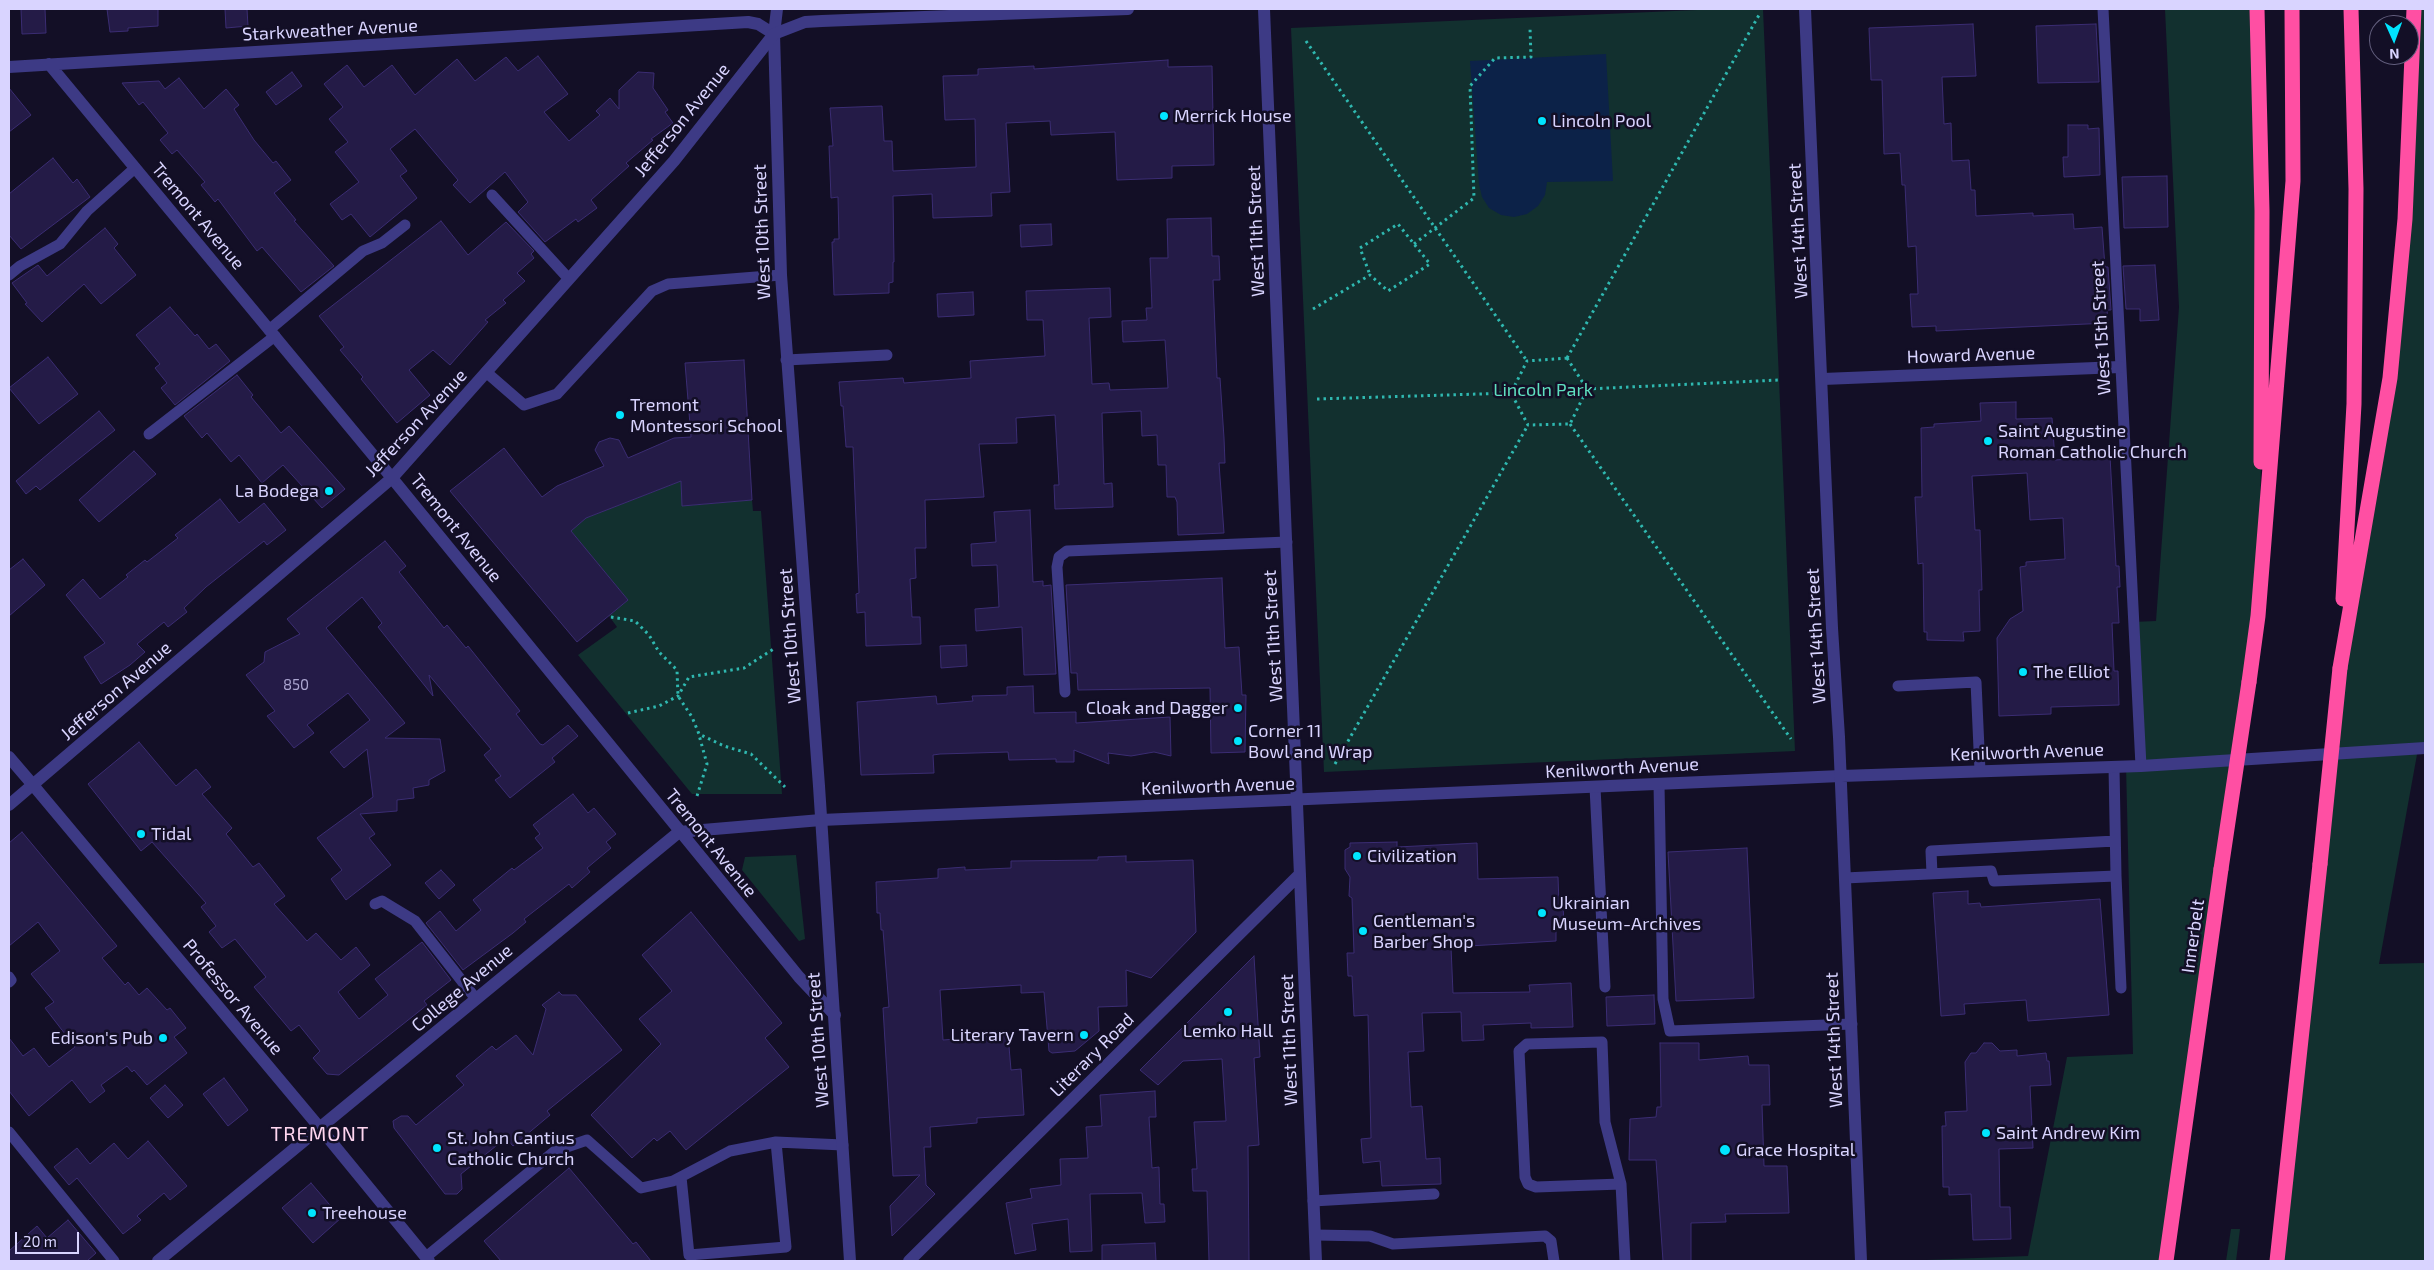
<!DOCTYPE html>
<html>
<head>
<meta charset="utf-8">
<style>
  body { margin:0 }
  #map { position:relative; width:2434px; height:1270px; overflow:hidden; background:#130f26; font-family:"Exo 2",sans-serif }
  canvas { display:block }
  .frame { position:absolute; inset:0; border:10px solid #d9d4ff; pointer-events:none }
  .north { position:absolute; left:2369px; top:15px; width:50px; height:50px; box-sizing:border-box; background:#130f26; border:1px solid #625e7d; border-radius:50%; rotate:178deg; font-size:14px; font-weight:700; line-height:20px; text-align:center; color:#d9d4ff }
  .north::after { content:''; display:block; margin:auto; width:18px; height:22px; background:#00e5ff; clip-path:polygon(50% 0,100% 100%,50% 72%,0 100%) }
  .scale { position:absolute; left:15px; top:1232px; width:64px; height:22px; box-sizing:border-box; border:2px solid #d9d4ff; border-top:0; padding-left:6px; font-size:15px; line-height:18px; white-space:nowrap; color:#d9d4ff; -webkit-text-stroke:4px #130f26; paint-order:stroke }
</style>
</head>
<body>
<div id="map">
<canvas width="2434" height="1270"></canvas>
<div class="frame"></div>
<div class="north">N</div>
<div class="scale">20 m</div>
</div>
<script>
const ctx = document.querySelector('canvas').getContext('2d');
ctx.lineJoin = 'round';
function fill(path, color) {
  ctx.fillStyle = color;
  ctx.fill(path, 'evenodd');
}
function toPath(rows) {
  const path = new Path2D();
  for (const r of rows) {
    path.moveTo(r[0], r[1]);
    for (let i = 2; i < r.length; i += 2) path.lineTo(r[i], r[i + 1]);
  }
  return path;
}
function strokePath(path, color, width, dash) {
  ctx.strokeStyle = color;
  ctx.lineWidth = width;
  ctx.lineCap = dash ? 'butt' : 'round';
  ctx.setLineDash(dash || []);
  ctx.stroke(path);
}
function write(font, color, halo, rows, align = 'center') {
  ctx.font = font + ' "Exo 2",sans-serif';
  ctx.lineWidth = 5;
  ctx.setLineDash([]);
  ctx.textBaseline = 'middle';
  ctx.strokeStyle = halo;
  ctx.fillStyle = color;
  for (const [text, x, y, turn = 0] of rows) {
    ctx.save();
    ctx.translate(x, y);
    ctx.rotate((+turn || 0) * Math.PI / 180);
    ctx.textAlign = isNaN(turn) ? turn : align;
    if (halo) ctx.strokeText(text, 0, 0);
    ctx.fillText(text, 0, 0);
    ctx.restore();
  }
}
fill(toPath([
  [1719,9,1763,9,1795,751,1324,772,1291,28],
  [2165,9,2257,9,2262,413,2258,616,2166,1261,1900,1261,2028,1256,2067,1057,2133,1054,2126,766,2140,766,2133,622,2156,621,2179,307],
  [2414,9,2425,9,2425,747,2418,749,2379,964,2425,963,2425,1261,2277,1261,2340,668,2390,378],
  [681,481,683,506,752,500,753,511,761,511,782,794,692,794,578,655,617,627,609,616,628,600,571,531,586,518],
  [796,855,805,939,799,941,742,870,745,857],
  [2231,1229,2240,1229,2236,1261,2226,1261]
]), '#12302f');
fill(toPath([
  [1606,54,1613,181,1547,182,1545,195,1538,206,1527,214,1514,217,1501,215,1489,208,1482,197,1479,184,1470,61]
]), '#0c2248');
const building = toPath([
  [21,9,45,9,46,33,22,34,21,9],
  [107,9,158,9,158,26,128,28,128,31,110,32,107,9],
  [225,9,247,9,248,26,226,28,225,9],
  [1973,24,1976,76,1942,77,1944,124,1951,123,1952,161,1969,160,1971,190,1975,190,1976,216,2033,213,2033,216,2073,214,2074,229,2102,227,2105,267,2108,267,2111,310,2107,310,2108,323,1936,331,1936,326,1912,327,1910,294,1918,294,1916,246,1908,247,1905,185,1902,185,1900,153,1884,154,1882,80,1871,80,1869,28,1973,24],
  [2096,24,2099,82,2038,83,2036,26,2096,24],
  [538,56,568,94,544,112,569,141,600,115,596,111,610,98,619,109,619,90,638,72,654,73,653,88,668,110,665,112,673,123,651,139,653,140,626,163,629,166,591,200,597,208,578,222,576,219,545,242,518,212,528,202,505,172,470,203,453,185,458,180,415,129,390,149,407,171,400,176,417,198,370,237,351,214,342,220,330,204,359,182,335,152,348,142,329,119,343,107,324,84,347,65,364,87,392,65,415,95,457,59,475,81,506,57,518,71,538,56],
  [1168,60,1168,67,1212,66,1214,165,1172,166,1172,178,1117,180,1115,132,1051,135,1050,121,1006,123,1010,192,991,193,992,216,933,218,932,194,893,196,894,262,893,262,893,282,889,283,889,293,834,295,832,242,834,242,834,239,839,239,838,197,831,198,829,146,833,146,830,108,882,106,884,141,892,141,893,171,976,167,975,119,945,120,943,76,978,75,978,69,1034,66,1034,69,1168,60],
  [292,72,302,86,276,105,266,92,292,72],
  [179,78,204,109,226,89,239,105,234,109,254,140,273,163,276,161,291,180,274,193,296,220,294,221,334,266,301,292,262,247,257,251,218,199,215,202,201,185,205,182,177,150,172,154,160,140,168,133,143,102,139,105,122,83,159,81,165,89,179,78],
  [9,88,31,115,9,132,9,88],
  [2068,125,2088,125,2088,129,2099,128,2100,175,2064,177,2063,157,2068,157,2068,125],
  [53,158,73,183,77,179,90,197,21,249,9,235,9,194,53,158],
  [2167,176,2168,227,2124,228,2122,177,2167,176],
  [1211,218,1212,256,1219,256,1220,280,1213,280,1217,378,1220,378,1224,438,1225,463,1219,463,1224,533,1178,535,1177,502,1175,497,1167,497,1166,465,1158,465,1157,435,1142,436,1141,411,1102,413,1104,484,1112,483,1113,507,1055,509,1054,485,1059,485,1055,415,1016,418,1017,443,979,444,984,497,925,500,926,548,915,548,916,578,910,579,912,617,920,617,921,644,866,646,865,612,857,613,856,594,859,593,853,447,846,447,843,406,841,406,839,382,903,378,904,383,971,378,970,361,1045,356,1043,320,1027,320,1026,291,1110,288,1111,317,1089,318,1092,384,1109,383,1110,390,1168,388,1165,340,1123,342,1122,321,1147,320,1146,308,1152,308,1150,258,1168,258,1167,219,1211,218],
  [441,221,468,255,506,222,534,251,531,254,534,258,517,273,525,281,503,300,506,303,485,320,488,322,450,365,433,350,409,370,430,395,397,423,361,379,363,377,340,350,344,347,319,316,441,221],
  [1051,224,1052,245,1021,247,1020,225,1051,224],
  [105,228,118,244,114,248,136,275,101,304,84,284,42,322,25,304,27,303,12,283,38,265,47,276,105,228],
  [2155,265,2159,320,2140,321,2140,309,2126,309,2123,266,2155,265],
  [973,292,974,315,938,317,937,294,973,292],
  [170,307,195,336,197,334,209,349,216,344,230,361,175,405,161,388,167,383,155,368,160,364,136,335,170,307],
  [48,357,78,394,39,424,9,388,48,357],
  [744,360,752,500,682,506,681,481,586,518,571,531,628,600,577,642,450,491,504,448,542,497,557,486,604,466,595,450,599,442,610,438,619,440,628,458,674,438,691,437,685,363,744,360],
  [237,375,253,395,251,397,281,433,289,426,345,489,322,508,283,465,262,483,239,455,231,462,207,433,202,438,184,416,237,375],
  [2016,402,2016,419,2052,418,2055,460,2110,456,2116,566,2119,566,2120,587,2117,587,2119,623,2112,623,2114,671,2118,671,2119,705,2051,707,2051,714,1999,716,1997,638,2010,619,2023,611,2020,567,2026,566,2026,562,2065,559,2063,518,2030,520,2027,473,1972,476,1975,530,1980,530,1982,590,1979,590,1980,631,1963,632,1964,641,1927,640,1927,632,1924,632,1923,563,1918,564,1915,497,1922,497,1921,428,1934,427,1934,424,1981,421,1980,403,2016,402],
  [99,411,115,430,40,490,36,486,26,494,16,481,99,411],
  [134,451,156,474,99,522,79,500,134,451],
  [220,499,239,523,264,503,286,530,267,545,264,541,206,587,184,608,187,612,168,627,164,622,137,644,145,652,130,665,101,684,84,657,105,643,66,595,83,579,100,599,128,577,126,575,145,560,147,562,178,538,175,535,220,499],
  [1030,510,1033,582,1043,581,1043,586,1051,585,1056,674,1024,675,1022,627,976,631,975,609,999,607,997,565,972,566,971,544,996,542,994,512,1030,510],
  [385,541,406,566,399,572,444,628,447,625,466,648,468,646,520,711,516,714,540,744,543,745,568,725,578,736,552,758,555,762,510,798,495,780,501,776,484,755,491,749,429,675,433,696,378,627,382,623,362,597,326,628,405,723,385,738,440,739,445,771,429,780,429,785,413,788,414,798,397,800,397,811,360,814,375,834,369,838,391,865,346,900,331,879,342,870,317,838,373,797,367,749,344,768,330,752,370,720,348,693,307,725,314,733,294,748,267,716,275,711,246,675,264,662,265,652,300,634,287,619,385,541],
  [23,559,45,585,9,616,9,570,23,559],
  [1222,578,1225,648,1239,647,1242,695,1246,695,1245,752,1211,753,1210,688,1078,690,1077,673,1071,673,1066,585,1222,578],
  [966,645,967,666,941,668,940,646,966,645],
  [1033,686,1034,713,1076,712,1076,723,1170,717,1171,756,1154,752,1131,756,1108,753,1109,764,1074,750,1074,762,1056,762,1056,759,1009,760,1008,752,940,754,933,755,934,773,861,775,857,702,936,696,937,704,973,701,972,696,1007,695,1007,687,1033,686],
  [139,742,176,786,196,769,211,787,202,794,232,828,226,834,253,867,259,863,285,896,274,904,307,941,316,933,341,960,356,947,370,965,338,992,359,1019,388,995,375,979,422,942,451,980,424,1001,427,1005,339,1075,327,1074,313,1058,320,1051,299,1025,291,1031,254,987,266,977,235,939,222,948,209,932,216,926,201,907,206,903,152,842,141,851,88,784,139,742],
  [573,794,588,813,594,808,616,834,606,842,611,848,587,868,590,872,572,888,569,884,524,919,526,922,513,933,463,970,426,923,440,911,456,931,481,910,473,900,512,868,514,870,543,848,535,838,540,834,533,825,573,794],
  [22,832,117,946,102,958,125,985,128,982,139,995,147,988,167,1010,170,1008,186,1028,174,1037,187,1053,147,1085,134,1070,132,1072,127,1066,101,1085,105,1091,90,1103,72,1080,29,1116,9,1091,9,1038,23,1056,34,1048,49,1067,75,1047,45,1008,54,1002,31,974,60,951,38,922,9,946,9,843,22,832],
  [1397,842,1397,847,1477,843,1478,879,1558,877,1559,904,1563,904,1564,925,1556,925,1556,941,1451,947,1453,993,1530,992,1529,985,1571,983,1573,1027,1531,1028,1531,1023,1483,1025,1484,1040,1462,1041,1461,1012,1422,1013,1424,1051,1408,1052,1411,1107,1422,1106,1426,1159,1440,1158,1441,1184,1382,1186,1380,1161,1363,1163,1361,1139,1371,1138,1368,1015,1354,1016,1352,976,1348,976,1347,953,1354,953,1352,898,1349,896,1350,877,1345,869,1345,850,1350,847,1350,843,1397,842],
  [1747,848,1754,998,1676,1001,1668,852,1747,848],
  [1126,856,1126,862,1193,860,1196,932,1151,978,1126,970,1127,1006,1098,1007,1099,1031,1075,1051,1052,1053,1049,1051,1044,992,1021,993,1021,985,940,990,943,1040,1008,1035,1011,1070,1021,1069,1024,1115,977,1118,977,1123,930,1127,931,1147,924,1147,926,1185,935,1194,892,1236,890,1206,920,1175,893,1176,883,1008,889,1007,883,930,881,930,880,913,877,913,876,882,938,878,938,869,965,867,965,870,1011,868,1011,861,1098,860,1098,857,1126,856],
  [441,870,455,885,439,899,425,883,441,870],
  [1968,891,1968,904,1980,903,1981,907,2100,899,2109,1015,2028,1021,2026,1000,1964,1004,1965,1014,1941,1016,1933,893,1968,891],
  [691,912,782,1023,765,1038,789,1067,686,1150,670,1131,657,1141,654,1138,632,1158,591,1115,661,1044,639,1019,672,991,642,955,691,912],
  [1254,956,1260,1057,1254,1058,1259,1145,1248,1146,1249,1261,1209,1261,1207,1191,1193,1191,1192,1169,1197,1169,1194,1122,1226,1121,1222,1059,1183,1061,1158,1085,1140,1070,1254,956],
  [559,992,562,995,576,995,622,1050,547,1111,550,1115,513,1146,506,1138,461,1174,462,1189,457,1194,445,1194,394,1128,393,1121,401,1116,408,1116,416,1125,464,1085,456,1076,492,1046,496,1050,516,1035,533,1055,546,1009,542,1005,559,992],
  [1654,995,1655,1024,1607,1026,1606,997,1654,995],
  [1660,1043,1699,1043,1699,1060,1748,1056,1749,1065,1769,1065,1770,1105,1762,1105,1764,1166,1787,1166,1789,1213,1725,1214,1726,1222,1691,1223,1691,1261,1663,1261,1656,1160,1629,1160,1630,1119,1656,1117,1657,1107,1661,1107,1660,1043],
  [1984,1043,1992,1043,2000,1051,2017,1050,2017,1056,2046,1053,2047,1061,2049,1061,2051,1085,2030,1086,2033,1148,1999,1149,2000,1207,2010,1207,2011,1239,1973,1240,1971,1194,1949,1195,1949,1187,1943,1187,1942,1126,1946,1126,1945,1112,1967,1111,1965,1062,1971,1053,1976,1053,1984,1043],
  [224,1078,248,1110,228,1126,203,1094,224,1078],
  [165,1085,183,1105,168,1118,150,1098,165,1085],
  [1155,1091,1156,1117,1149,1117,1152,1168,1159,1167,1160,1204,1164,1204,1165,1222,1145,1223,1142,1193,1090,1194,1092,1251,1070,1252,1068,1219,1032,1224,1036,1250,1015,1254,1006,1203,1032,1198,1030,1189,1061,1185,1060,1159,1088,1158,1086,1127,1102,1126,1100,1095,1155,1091],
  [148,1141,187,1186,170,1200,164,1193,137,1216,141,1220,123,1234,77,1178,69,1185,54,1167,77,1148,90,1164,114,1143,128,1159,148,1141],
  [569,1168,633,1244,636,1242,651,1261,501,1261,484,1241,569,1168],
  [311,1183,341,1218,313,1243,282,1208,311,1183],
  [68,1220,96,1253,87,1261,9,1261,9,1251,37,1226,47,1238,68,1220],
  [1155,1243,1156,1261,1102,1261,1102,1245,1155,1243]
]);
fill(building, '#241b47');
strokePath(building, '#3b2d73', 1);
strokePath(toPath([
  [1306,41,1527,361],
  [1414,244,1474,198,1470,86,1495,58,1531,57,1530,28],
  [1313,309,1370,275,1388,291,1430,264,1398,224,1360,248,1370,275],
  [1567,358,1759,15],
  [1567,358,1587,389,1570,424,1528,425,1511,393,1527,361,1567,358],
  [1587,389,1779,380],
  [1317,399,1511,393],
  [1570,424,1791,739],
  [611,617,635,621,649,635,659,652,677,670,678,696,692,717,699,734,724,746,751,754,785,787],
  [628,713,659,706,678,696,689,677,744,668,775,648],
  [1335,764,1528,425],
  [697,796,707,764,699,735]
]), '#2fb8b0', 3, [2.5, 4]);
strokePath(toPath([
  [2103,9,2141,766],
  [492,195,568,278],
  [9,275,20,266,60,244,87,211,135,168],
  [269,330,363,251,382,243,405,225],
  [786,360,887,355],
  [486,372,524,405,557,394,652,291,668,284,781,275],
  [149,434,275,336],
  [1898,686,1976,682,1980,771],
  [1065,692,1057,567,1059,557,1067,551,1287,542],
  [2114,767,2116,876],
  [1659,784,1663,999,1670,1031,1852,1024],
  [1595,787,1605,987],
  [1932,874,1931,851,2115,841],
  [1845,878,1991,871,1994,881,2116,876,2121,988],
  [375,904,382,901,415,921,476,999],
  [9,977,11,980,9,982],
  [9,1132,114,1261],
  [681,1177,689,1255,786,1247,776,1142],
  [1621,1184,1536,1187,1528,1184,1525,1177,1519,1051,1527,1044,1602,1042,1605,1122,1621,1184,1625,1261],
  [1313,1201,1434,1194],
  [1315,1235,1370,1236,1393,1244,1545,1236,1551,1241,1554,1261],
  [426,1257,555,1151,587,1140,641,1188,673,1181,730,1151,776,1142,843,1145]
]), '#3d3a85', 11);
strokePath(toPath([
  [777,9,774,34,781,275,819,786,850,1261],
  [1264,9,1316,1261],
  [49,64,392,478,799,977,835,1015],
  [9,67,748,22,758,24,774,34],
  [1823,379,2120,367],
  [9,757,33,785],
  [158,1261,679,832,821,820,1841,776],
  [909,1261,1300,874]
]), '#3d3a85', 12);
strokePath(toPath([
  [1805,9,1832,628,1839,737,1861,1261],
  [1841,776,2141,766,2425,748],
  [33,785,320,1128,429,1261],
  [9,805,392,478,674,161,774,34,805,22,822,21,1128,9]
]), '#3d3a85', 12);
strokePath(toPath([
  [2257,9,2262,211,2261,462],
  [2343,599,2354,404,2356,189,2351,9],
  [2340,668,2390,378,2405,219,2414,9],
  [2249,682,2258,616,2293,181,2292,9],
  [2166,1261,2221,869],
  [2277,1261,2320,864]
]), '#ff4fa3', 15);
strokePath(toPath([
  [2320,864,2340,668],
  [2221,869,2249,682]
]), '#ff4fa3', 15);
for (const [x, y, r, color] of [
  [1164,116,5,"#00e5ff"],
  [1542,121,5,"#00e5ff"],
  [620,415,5,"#00e5ff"],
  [1988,441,5,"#00e5ff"],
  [329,491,5,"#00e5ff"],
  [2023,672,5,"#00e5ff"],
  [1238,708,5,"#00e5ff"],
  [1238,741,5,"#00e5ff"],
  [141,834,5,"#00e5ff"],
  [1357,856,5,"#00e5ff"],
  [1542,913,5,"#00e5ff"],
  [1363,931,5,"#00e5ff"],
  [1228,1012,5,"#00e5ff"],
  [1084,1035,5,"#00e5ff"],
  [163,1038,5,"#00e5ff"],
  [1986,1133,5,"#00e5ff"],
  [437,1148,5,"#00e5ff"],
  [1725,1150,6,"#00e5ff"],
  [312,1213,5,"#00e5ff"]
]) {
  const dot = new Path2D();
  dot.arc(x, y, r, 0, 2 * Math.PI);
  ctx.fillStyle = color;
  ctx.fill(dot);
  strokePath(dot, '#130f26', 2);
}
write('15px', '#aca6d1', null, [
  ["850",296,685]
]);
write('18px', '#d9d4ff', '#130f26', [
  ["Starkweather Avenue",330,30,-3],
  ["Jefferson Avenue",682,120,-51],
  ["Tremont Avenue",198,216,50],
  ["West 11th Street",1256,231,-92],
  ["West 14th Street",1798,231,-93],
  ["West 10th Street",762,232,-92],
  ["West 15th Street",2101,328,-93],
  ["Howard Avenue",1971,355,-2],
  ["Jefferson Avenue",416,423,-47],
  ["Tremont Avenue",456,528,51],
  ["West 10th Street",790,636,-94],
  ["West 11th Street",1273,636,-93],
  ["West 14th Street",1816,636,-93],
  ["Jefferson Avenue",116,691,-41],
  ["Kenilworth Avenue",2027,752,-2],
  ["Kenilworth Avenue",1622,768,-3],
  ["Kenilworth Avenue",1218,786,-2],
  ["Tremont Avenue",711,843,51],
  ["Innerbelt",2193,936,-82],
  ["College Avenue",462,988,-40],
  ["Professor Avenue",233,997,50],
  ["West 10th Street",818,1040,-94],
  ["West 11th Street",1289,1040,-92],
  ["West 14th Street",1834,1040,-92],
  ["Literary Road",1092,1055,-45]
]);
write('18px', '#d9d4ff', '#130f26', [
  ["Merrick House",1174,116],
  ["Lincoln Pool",1552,121],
  ["Tremont",630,405],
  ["Montessori School",630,426],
  ["Saint Augustine",1998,431],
  ["Roman Catholic Church",1998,452],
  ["La Bodega",319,491,"right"],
  ["The Elliot",2033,672],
  ["Cloak and Dagger",1228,708,"right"],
  ["Corner 11",1248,731],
  ["Bowl and Wrap",1248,752],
  ["Tidal",151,834],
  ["Civilization",1367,856],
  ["Ukrainian",1552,903],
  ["Museum-Archives",1552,924],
  ["Gentleman's",1373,921],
  ["Barber Shop",1373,942],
  ["Lemko Hall",1228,1031,"center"],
  ["Literary Tavern",1074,1035,"right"],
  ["Edison's Pub",153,1038,"right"],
  ["Saint Andrew Kim",1996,1133],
  ["St. John Cantius",447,1138],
  ["Catholic Church",447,1159],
  ["Grace Hospital",1736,1150],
  ["Treehouse",322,1213]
], 'left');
write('18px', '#5fe0c0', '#130f26', [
  ["Lincoln Park",1543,390]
]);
ctx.letterSpacing = '1px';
write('20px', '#ffd6f0', '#130f26', [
  ["TREMONT",320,1134]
]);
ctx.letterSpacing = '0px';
</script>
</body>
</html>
